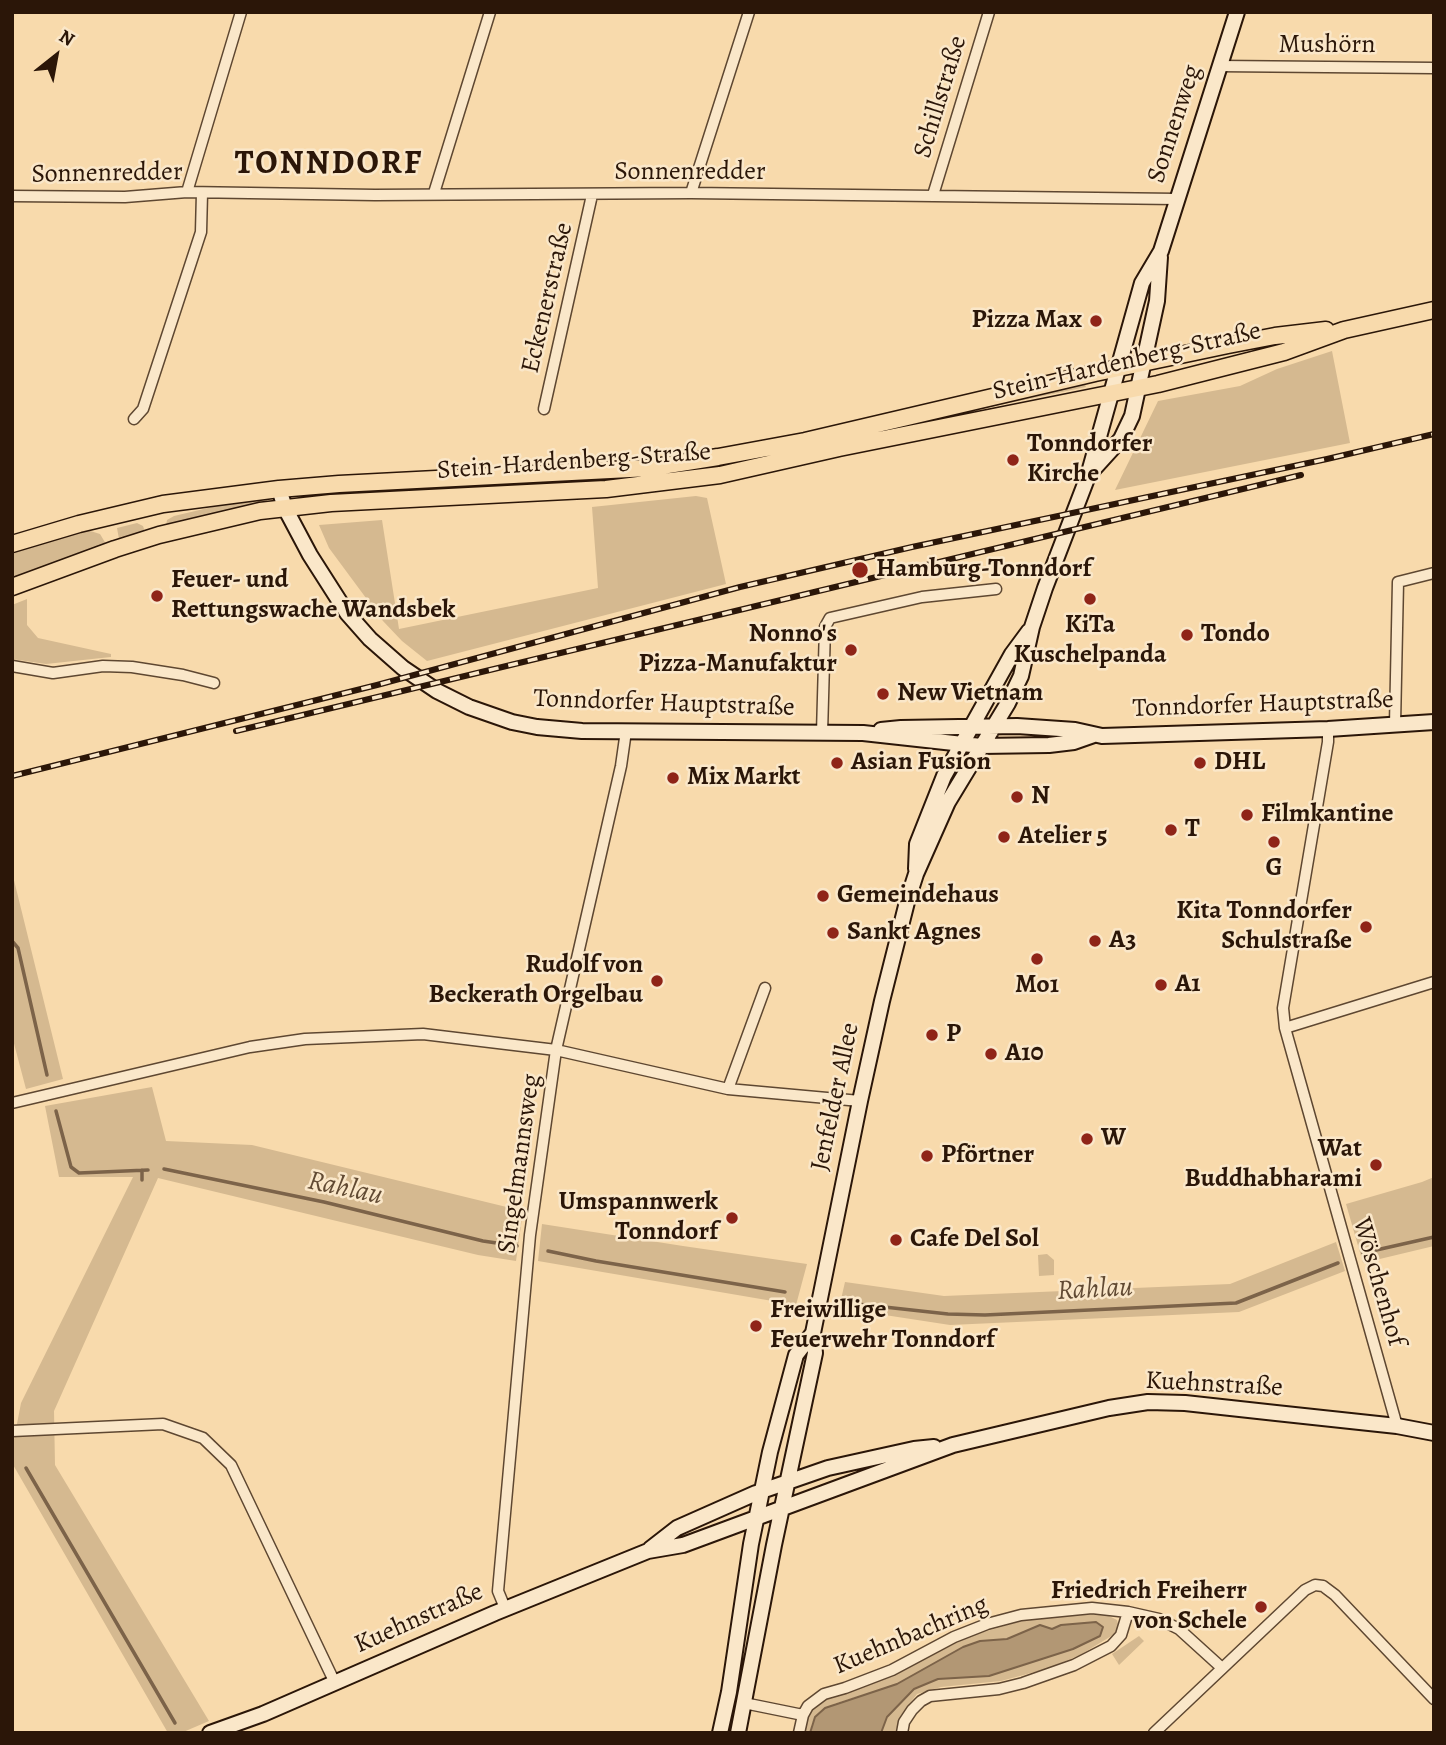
<!DOCTYPE html>
<html>
<head>
<meta charset="utf-8">
<style>
  body { margin:0 }
  #map { position:relative; width:1446px; height:1745px; overflow:hidden; background:#f8daac; font-family:Alegreya,serif }
  canvas { display:block }
  .frame { position:absolute; inset:0; border:14px solid #2b1608; pointer-events:none }
  .north { position:absolute; left:21px; top:21px; width:70px; height:70px; -webkit-text-stroke:5px #fae7c9; paint-order:stroke; rotate:31deg; font-size:19px; font-weight:700; line-height:28px; text-align:center; color:#2b1608 }
  .north::after { content:''; display:block; margin:auto; width:24px; height:32px; background:#2b1608; clip-path:polygon(50% 0,100% 100%,50% 72%,0 100%) }
</style>
</head>
<body>
<div id="map">
<canvas width="1446" height="1745"></canvas>
<div class="frame"></div>
<div class="north">N</div>
</div>
<script>
const ctx = document.querySelector('canvas').getContext('2d');
ctx.lineJoin = 'round';
function fill(path, color) {
  ctx.fillStyle = color;
  ctx.fill(path, 'evenodd');
}
function toPath(rows) {
  const path = new Path2D();
  for (const r of rows) {
    path.moveTo(r[0], r[1]);
    for (let i = 2; i < r.length; i += 2) path.lineTo(r[i], r[i + 1]);
  }
  return path;
}
function strokePath(path, color, width, dash) {
  ctx.strokeStyle = color;
  ctx.lineWidth = width;
  ctx.lineCap = dash ? 'butt' : 'round';
  ctx.setLineDash(dash || []);
  ctx.stroke(path);
}
function write(font, color, halo, rows, align = 'center') {
  ctx.font = font + ' Alegreya,serif';
  ctx.lineWidth = 5;
  ctx.setLineDash([]);
  ctx.textBaseline = 'middle';
  ctx.strokeStyle = halo;
  ctx.fillStyle = color;
  for (const [text, x, y, turn = 0] of rows) {
    ctx.save();
    ctx.translate(x, y);
    ctx.rotate((+turn || 0) * Math.PI / 180);
    ctx.textAlign = isNaN(turn) ? turn : align;
    if (halo) ctx.strokeText(text, 0, 0);
    ctx.fillText(text, 0, 0);
    ctx.restore();
  }
}
fill(toPath([
  [1332,351,1350,443,1115,490,1158,401,1240,386,1277,369],
  [1084,382,1086,387,990,407,963,417,855,438,852,434],
  [715,465,714,470,671,478,335,496,334,492],
  [696,496,707,498,726,584,427,661,402,641,383,621,329,548,319,525,382,520,399,629,598,588,592,507],
  [267,499,267,502,166,526,167,520,174,516,242,500],
  [137,523,143,526,145,532,119,539,117,528],
  [84,529,100,534,106,544,12,581,12,552],
  [27,599,27,625,38,638,111,654,111,657,46,664,12,659,12,605],
  [12,872,63,1079,26,1089,12,1036],
  [152,1087,166,1141,252,1145,523,1211,516,1261,478,1255,158,1178,54,1411,55,1465,209,1721,181,1733,168,1733,12,1463,12,1450,21,1403,133,1177,59,1177,45,1106],
  [1434,1177,1434,1246,1363,1263,1346,1204,1422,1182],
  [542,1224,683,1246,807,1264,796,1305,538,1261],
  [1336,1242,1345,1271,1239,1312,950,1325,839,1308,845,1282,944,1296,1230,1284],
  [1047,1254,1054,1260,1054,1275,1039,1276,1038,1255],
  [1093,1614,1107,1615,1117,1620,1119,1627,1113,1635,1080,1655,1046,1669,1001,1681,941,1687,917,1694,901,1715,895,1733,881,1733,883,1725,894,1707,913,1689,938,1679,989,1676,1073,1649,1061,1625,1052,1629,1040,1625,1007,1639,980,1641,963,1647,897,1684,834,1704,812,1723,810,1733,803,1733,808,1714,821,1701,888,1678,970,1636,1025,1620],
  [1139,1636,1144,1641,1119,1665,1112,1654]
]), '#d5b990');
const water = toPath([
  [1096,1622,1103,1627,1100,1636,1073,1649,989,1676,938,1679,914,1689,887,1717,881,1733,810,1733,815,1717,825,1708,897,1684,963,1647,980,1641,1007,1639,1040,1625,1052,1629,1061,1625,1096,1622]
]);
fill(water, '#b29774');
strokePath(water, '#7c6349', 2);
strokePath(toPath([
  [12,941,18,948,47,1075],
  [56,1111,71,1167,79,1173,148,1170],
  [164,1169,324,1202,483,1241,517,1246],
  [142,1180,142,1170],
  [548,1251,596,1261,785,1292],
  [1363,1253,1434,1237],
  [848,1303,948,1314,985,1315,1236,1303,1338,1263],
  [26,1468,175,1723]
]), '#7c6349', 3.5);
const street = toPath([
  [1219,66,1434,68],
  [187,192,241,12],
  [434,193,490,12],
  [691,193,749,12],
  [933,195,989,12],
  [12,196,125,197,187,192,375,195,691,193,1177,199],
  [544,409,592,195],
  [134,419,143,409,201,232,202,193],
  [12,666,53,673,103,666,132,667,183,675,214,683],
  [1395,724,1398,582,1434,573],
  [1328,729,1328,742,1283,1008,1285,1028,1397,1426],
  [822,733,825,627,830,618,922,597,996,589],
  [1285,1028,1434,982],
  [728,1089,765,988],
  [12,1103,250,1047,305,1039,423,1034,556,1050,728,1089,860,1101],
  [12,1431,163,1424,203,1438,231,1465,335,1683],
  [505,1608,498,1591,530,1235,556,1050,621,766,626,731],
  [744,1703,803,1715],
  [799,1733,803,1715,808,1706,824,1694,845,1688,892,1670,954,1637,987,1624,1021,1615,1092,1608,1128,1612,1159,1619,1179,1629,1222,1668],
  [902,1733,904,1722,912,1710,921,1701,930,1696,999,1689,1023,1683,1074,1665,1111,1646,1121,1635,1128,1612],
  [1154,1733,1305,1590,1315,1585,1323,1586,1335,1595,1434,1699]
]);
const secondary = toPath([
  [1091,472,1121,439,1132,416,1157,301,1160,257],
  [279,489,285,508,310,555,347,613,370,639,403,668,437,691,469,707,512,722,537,727,582,731,863,733,981,746,1049,745,1074,742,1094,735],
  [881,730,901,728,1017,726,1075,730,1102,736,1328,729,1434,722],
  [916,869,917,844,944,776,1012,654,1029,631],
  [650,1549,677,1528,756,1493,828,1468,914,1449,934,1447],
  [210,1733,263,1714,495,1613,648,1551,683,1545,953,1445,1109,1408,1148,1402,1185,1403,1276,1413,1397,1426,1434,1433],
  [720,1733,729,1692,751,1544,770,1452,796,1355,813,1333],
  [738,1733,774,1545,815,1353,813,1333,860,1101,882,1001,907,902,916,874,948,802,1008,703,1021,676,1032,627,1045,588,1088,476,1142,283,1161,251,1237,12]
]);
const primary = toPath([
  [12,544,79,524,163,504,279,489,339,484,649,468,718,457,805,441,1095,373,1228,345,1275,336,1326,330],
  [12,587,115,549,159,535,260,511,331,503,606,489,720,475,839,448,1158,384,1284,352,1344,330,1434,310]
]);
strokePath(street, '#5e4731', 13);
strokePath(secondary, '#2b1608', 18);
strokePath(primary, '#2b1608', 19);
strokePath(street, '#fae7c9', 10);
strokePath(secondary, '#fae7c9', 14);
strokePath(primary, '#f8daac', 16);
const rail = toPath([
  [236,731,1301,475],
  [12,776,377,685,740,587,912,547,1327,459,1434,434]
]);
strokePath(rail, '#2b1608', 6);
strokePath(rail, '#fae7c9', 3.5, [10]);
for (const [x, y, r, color] of [
  [1096,321,7,"#8f2418"],
  [1013,460,7,"#8f2418"],
  [860,570,9,"#8f2418"],
  [157,596,7,"#8f2418"],
  [1090,599,7,"#8f2418"],
  [1187,635,7,"#8f2418"],
  [851,650,7,"#8f2418"],
  [883,694,7,"#8f2418"],
  [837,763,7,"#8f2418"],
  [1200,763,7,"#8f2418"],
  [673,778,7,"#8f2418"],
  [1017,797,7,"#8f2418"],
  [1247,815,7,"#8f2418"],
  [1171,830,7,"#8f2418"],
  [1004,837,7,"#8f2418"],
  [1274,842,7,"#8f2418"],
  [823,896,7,"#8f2418"],
  [1366,927,7,"#8f2418"],
  [833,933,7,"#8f2418"],
  [1095,941,7,"#8f2418"],
  [1037,959,7,"#8f2418"],
  [657,981,7,"#8f2418"],
  [1161,985,7,"#8f2418"],
  [932,1035,7,"#8f2418"],
  [991,1054,7,"#8f2418"],
  [1087,1139,7,"#8f2418"],
  [927,1156,7,"#8f2418"],
  [1376,1165,7,"#8f2418"],
  [732,1218,7,"#8f2418"],
  [896,1240,7,"#8f2418"],
  [756,1326,7,"#8f2418"],
  [1261,1607,7,"#8f2418"]
]) {
  const dot = new Path2D();
  dot.arc(x, y, r, 0, 2 * Math.PI);
  ctx.fillStyle = color;
  ctx.fill(dot);
  strokePath(dot, '#fae7c9', 2.5);
}
write('26px', '#2b1608', '#fae7c9', [
  ["Mushörn",1327,46],
  ["Schillstraße",941,97,-73],
  ["Sonnenweg",1175,124,-72],
  ["Sonnenredder",690,173],
  ["Sonnenredder",107,174,-1],
  ["Eckenerstraße",548,298,-77],
  ["Stein-Hardenberg-Straße",1127,362,-13],
  ["Stein-Hardenberg-Straße",574,462,-4],
  ["Tonndorfer Hauptstraße",664,704,2],
  ["Tonndorfer Hauptstraße",1263,705,-2],
  ["Jenfelder Allee",836,1097,-78],
  ["Singelmannsweg",520,1164,-82],
  ["Wöschenhof",1378,1282,74],
  ["Kuehnstraße",1214,1385,3],
  ["Kuehnstraße",419,1619,-24],
  ["Kuehnbachring",911,1636,-23]
]);
write('bold 26px', '#2b1608', '#fae7c9', [
  ["Pizza Max",1082,321,"right"],
  ["Tonndorfer",1027,445],
  ["Kirche",1027,475],
  ["Hamburg-Tonndorf",876,570],
  ["Feuer- und",171,581],
  ["Rettungswache Wandsbek",171,611],
  ["KiTa",1090,626,"center"],
  ["Kuschelpanda",1090,656,"center"],
  ["Nonno's",837,635,"right"],
  ["Pizza-Manufaktur",837,665,"right"],
  ["Tondo",1201,635],
  ["New Vietnam",897,694],
  ["Asian Fusion",851,763],
  ["DHL",1214,763],
  ["Mix Markt",687,778],
  ["N",1031,797],
  ["Filmkantine",1261,815],
  ["T",1185,830],
  ["Atelier 5",1018,837],
  ["G",1274,869,"center"],
  ["Gemeindehaus",837,896],
  ["Kita Tonndorfer",1352,912,"right"],
  ["Schulstraße",1352,942,"right"],
  ["Sankt Agnes",847,933],
  ["A3",1109,941],
  ["Rudolf von",643,966,"right"],
  ["Beckerath Orgelbau",643,996,"right"],
  ["A1",1175,985],
  ["Mo1",1037,986,"center"],
  ["P",946,1035],
  ["A10",1005,1054],
  ["W",1101,1139],
  ["Wat",1362,1150,"right"],
  ["Buddhabharami",1362,1180,"right"],
  ["Pförtner",941,1156],
  ["Umspannwerk",718,1203,"right"],
  ["Tonndorf",718,1233,"right"],
  ["Cafe Del Sol",910,1240],
  ["Freiwillige",770,1311],
  ["Feuerwehr Tonndorf",770,1341],
  ["Friedrich Freiherr",1247,1592,"right"],
  ["von Schele",1247,1622,"right"]
], 'left');
write('italic 28px', '#614a33', '#fae7c9', [
  ["Rahlau",345,1189,12],
  ["Rahlau",1095,1290,-3]
]);
ctx.letterSpacing = '2px';
write('bold 33px', '#2b1608', '#fae7c9', [
  ["TONNDORF",329,165]
]);
ctx.letterSpacing = '0px';
</script>
</body>
</html>
